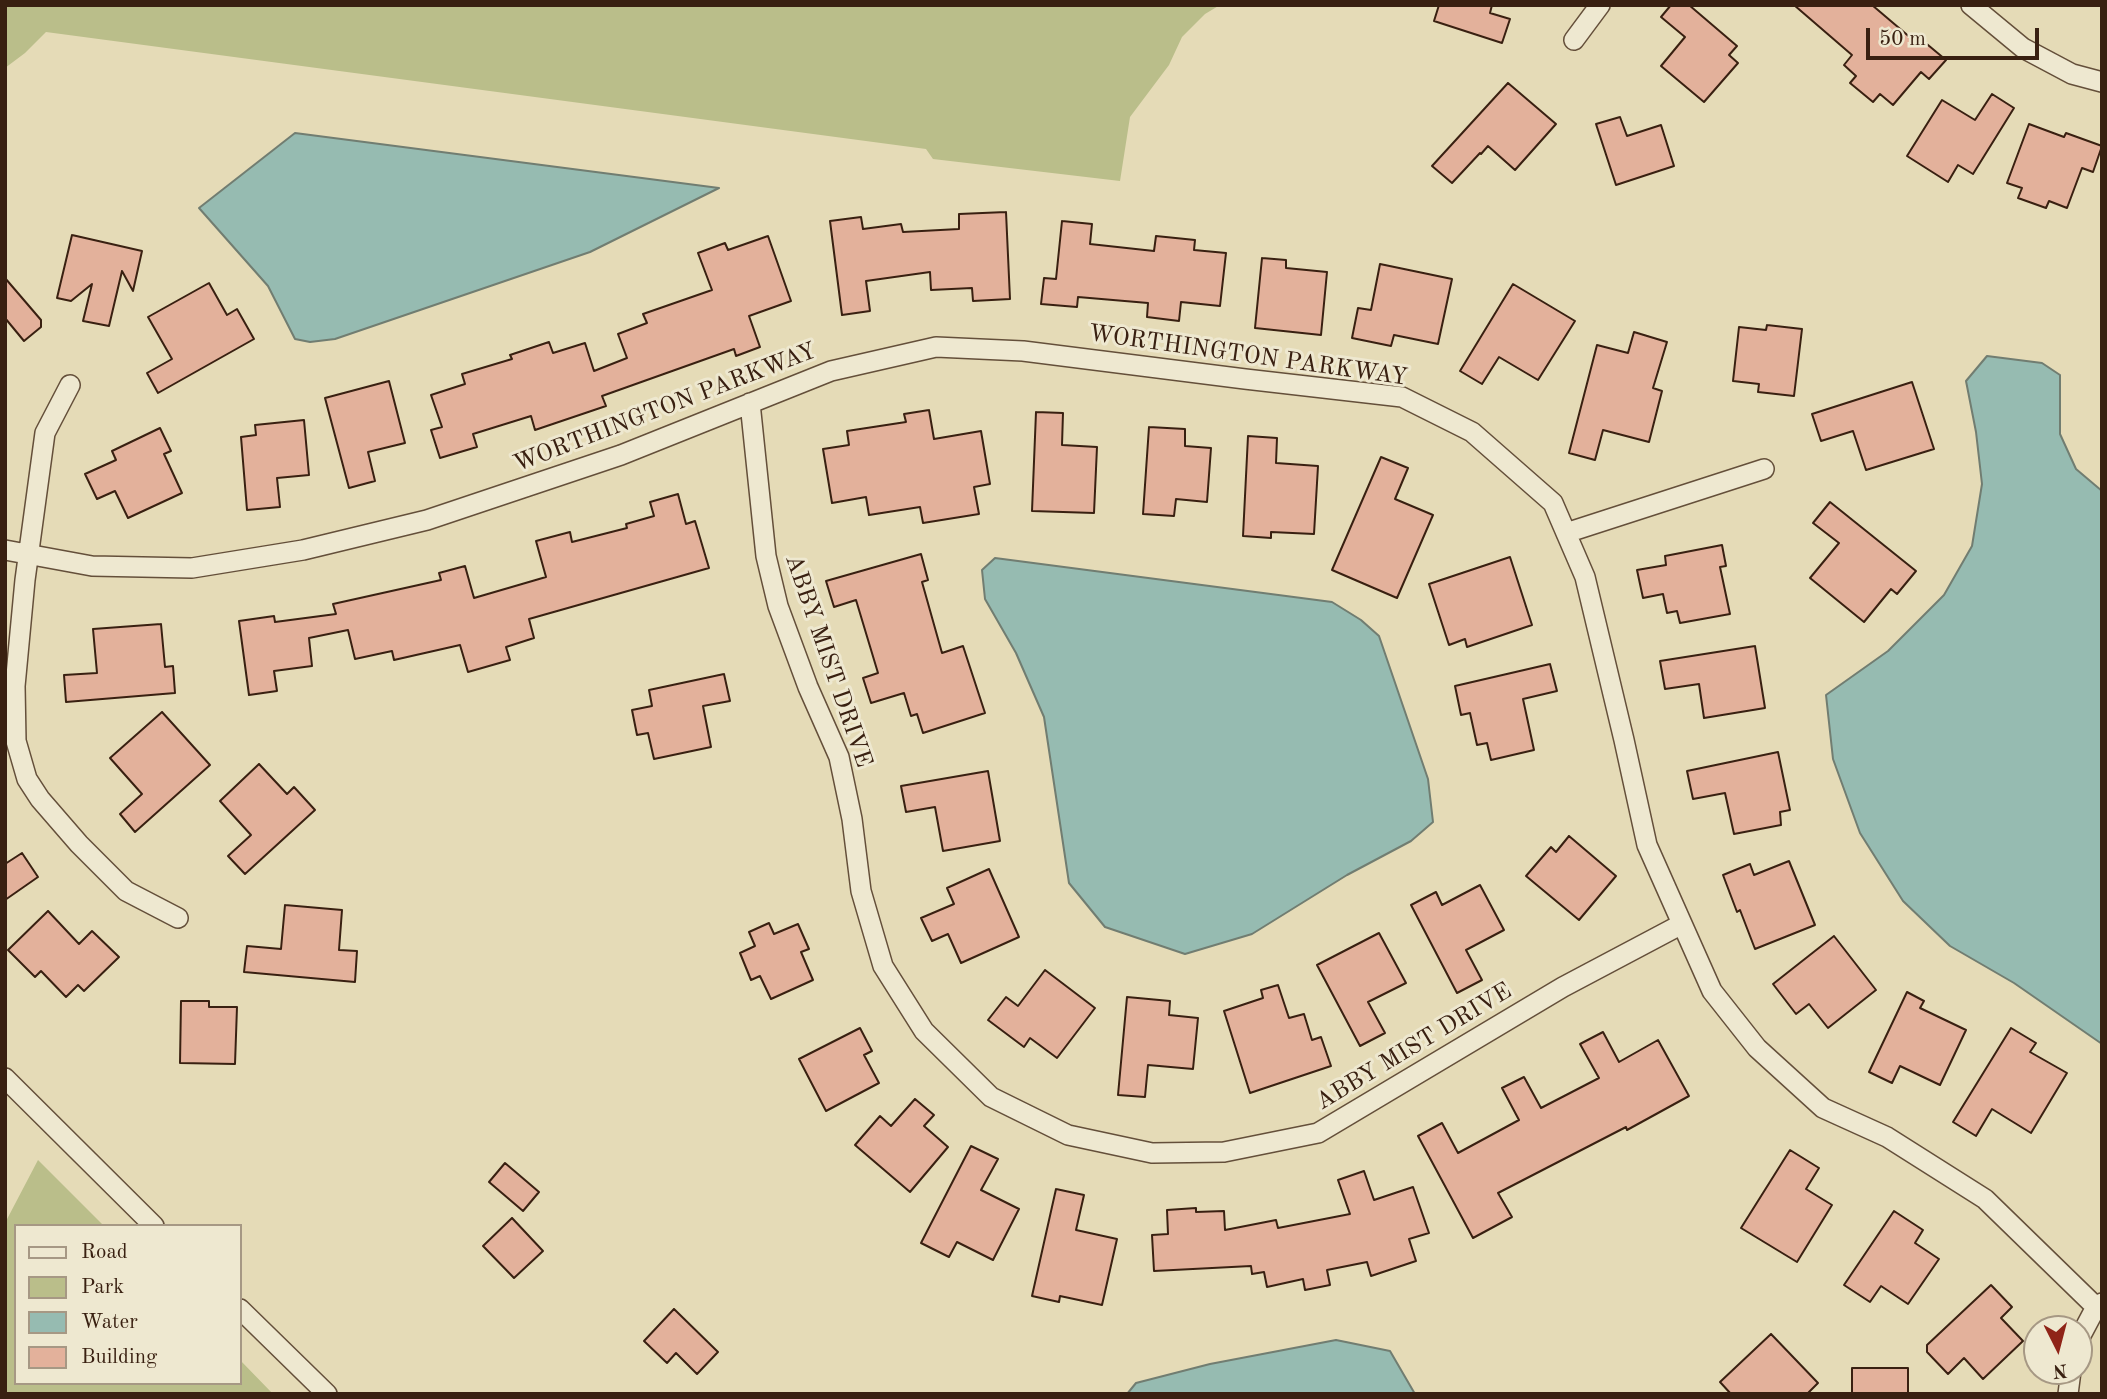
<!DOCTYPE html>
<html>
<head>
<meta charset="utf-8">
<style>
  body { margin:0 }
  #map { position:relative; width:2107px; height:1399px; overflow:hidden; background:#e5dbb7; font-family:"Old Standard TT",serif }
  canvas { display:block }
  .frame { position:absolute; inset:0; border:7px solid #392011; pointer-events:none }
  .legend { position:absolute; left:14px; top:1224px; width:228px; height:161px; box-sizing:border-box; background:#eee8d0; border:2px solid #a69884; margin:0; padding:9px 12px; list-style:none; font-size:21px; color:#392011 }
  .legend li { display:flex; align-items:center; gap:14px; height:35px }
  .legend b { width:35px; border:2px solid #a69884 }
  .north { position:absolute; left:2023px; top:1315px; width:70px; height:70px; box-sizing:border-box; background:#eee8d0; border:2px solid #a69884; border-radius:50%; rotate:174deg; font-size:19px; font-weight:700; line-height:28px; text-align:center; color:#392011 }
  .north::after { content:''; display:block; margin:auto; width:24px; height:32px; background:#8f2418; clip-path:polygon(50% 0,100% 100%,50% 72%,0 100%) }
  .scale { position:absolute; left:1866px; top:28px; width:173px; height:32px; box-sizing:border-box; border:4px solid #392011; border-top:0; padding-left:9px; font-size:21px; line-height:24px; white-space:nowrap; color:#392011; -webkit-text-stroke:5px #eee8d0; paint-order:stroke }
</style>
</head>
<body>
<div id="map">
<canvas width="2107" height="1399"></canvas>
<div class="frame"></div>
<ul class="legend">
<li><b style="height:9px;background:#eee8d0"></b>Road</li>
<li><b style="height:19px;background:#babe8a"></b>Park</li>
<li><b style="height:19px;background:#96bbb1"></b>Water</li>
<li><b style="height:19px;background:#e3b19b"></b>Building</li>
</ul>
<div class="north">N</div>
<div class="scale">50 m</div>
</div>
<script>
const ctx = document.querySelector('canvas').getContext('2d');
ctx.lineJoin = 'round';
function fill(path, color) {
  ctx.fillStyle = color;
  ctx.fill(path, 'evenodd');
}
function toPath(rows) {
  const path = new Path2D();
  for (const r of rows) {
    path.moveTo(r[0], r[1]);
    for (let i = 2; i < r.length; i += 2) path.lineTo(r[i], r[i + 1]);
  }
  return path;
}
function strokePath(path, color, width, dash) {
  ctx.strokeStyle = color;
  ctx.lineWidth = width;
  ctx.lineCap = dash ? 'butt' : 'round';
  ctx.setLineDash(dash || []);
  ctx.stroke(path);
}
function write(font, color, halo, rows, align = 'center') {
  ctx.font = font + ' "Old Standard TT",serif';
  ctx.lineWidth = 6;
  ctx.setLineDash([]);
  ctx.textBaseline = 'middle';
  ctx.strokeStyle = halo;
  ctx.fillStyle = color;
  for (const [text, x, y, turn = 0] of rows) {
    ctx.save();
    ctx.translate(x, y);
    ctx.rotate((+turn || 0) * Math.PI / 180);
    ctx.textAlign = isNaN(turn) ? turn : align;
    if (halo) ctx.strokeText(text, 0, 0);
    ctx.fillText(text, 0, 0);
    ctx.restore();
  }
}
fill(toPath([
  [5,5,1220,5,1205,14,1182,37,1169,65,1130,117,1120,181,933,159,926,149,46,32,25,53,5,68],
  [38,1160,104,1226,16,1226,16,1383,240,1383,240,1360,273,1394,5,1394,5,1223]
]), '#babe8a');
const water = toPath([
  [295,133,719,188,590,252,335,339,310,342,295,339,268,286,199,208,295,133],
  [1987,356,2042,363,2060,375,2060,434,2076,469,2102,491,2102,1044,2014,983,1950,946,1903,901,1860,833,1833,759,1826,695,1888,651,1944,595,1972,546,1982,484,1976,432,1966,381,1987,356],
  [995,558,1332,602,1361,620,1379,636,1428,779,1433,822,1411,841,1347,875,1252,934,1185,954,1105,927,1069,883,1044,717,1016,653,985,599,982,570,995,558],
  [1336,1340,1390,1351,1415,1394,1127,1394,1136,1383,1210,1364,1336,1340]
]);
fill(water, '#96bbb1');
strokePath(water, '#717d71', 2);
const building = toPath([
  [1439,5,1492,5,1490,13,1510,19,1502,43,1434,21,1439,5],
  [1671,5,1689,5,1737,46,1729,55,1738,63,1704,102,1661,66,1685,37,1661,17,1671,5],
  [1794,5,1872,5,1912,39,1916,35,1946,60,1929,79,1921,72,1893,105,1880,94,1873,102,1850,83,1856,76,1844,65,1852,55,1794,5],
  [1508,83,1556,124,1515,170,1488,146,1481,154,1480,153,1452,183,1432,166,1508,83],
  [1992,94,2014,108,1973,174,1958,165,1948,182,1907,156,1942,100,1975,120,1992,94],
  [1620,117,1627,136,1661,125,1674,166,1616,185,1596,124,1620,117],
  [2029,124,2064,137,2066,133,2102,146,2093,172,2082,168,2067,208,2049,201,2046,208,2018,198,2022,188,2007,183,2029,124],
  [1006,212,1010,299,973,301,972,288,931,290,930,272,866,281,870,311,842,315,830,221,861,217,863,229,901,224,903,232,959,229,959,214,1006,212],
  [1062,221,1092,224,1090,244,1154,251,1156,236,1195,240,1194,250,1226,253,1220,306,1181,302,1179,321,1147,317,1148,303,1078,297,1077,307,1041,304,1044,278,1056,279,1062,221],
  [72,235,142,251,133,291,122,271,109,326,83,321,92,284,71,301,57,298,72,235],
  [768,236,791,301,749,316,760,347,736,356,734,349,602,396,606,406,535,430,531,416,473,434,477,447,440,458,431,430,442,427,431,395,465,384,462,374,512,359,510,355,549,342,553,353,585,343,594,371,627,358,618,334,647,323,643,314,712,290,698,253,725,243,728,250,768,236],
  [1262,258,1286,260,1286,268,1327,272,1321,335,1255,328,1262,258],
  [1380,264,1452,279,1438,344,1394,335,1391,346,1352,338,1358,308,1371,310,1380,264],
  [5,278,41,320,41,327,24,341,5,318,5,278],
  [209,283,227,315,237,309,254,339,158,393,147,373,172,359,148,317,209,283],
  [1513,284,1575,321,1538,380,1499,357,1482,384,1460,371,1513,284],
  [1767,325,1802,329,1794,396,1758,392,1759,384,1733,381,1739,327,1766,330,1767,325],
  [1634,332,1667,342,1653,388,1662,391,1649,442,1603,430,1595,460,1569,453,1597,345,1628,353,1634,332],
  [389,381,405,443,368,452,375,481,349,488,325,398,389,381],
  [1912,382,1934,449,1866,470,1853,431,1821,441,1812,414,1912,382],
  [929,410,934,439,981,431,990,484,974,487,979,514,923,523,920,507,869,515,866,497,832,503,823,449,849,445,847,431,906,422,904,414,929,410],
  [1036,412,1063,413,1062,445,1097,447,1094,513,1032,511,1036,412],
  [304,420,309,475,277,478,280,507,247,510,241,437,256,435,255,425,304,420],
  [1149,427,1185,429,1185,446,1211,448,1207,502,1176,499,1174,516,1143,514,1149,427],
  [160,428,171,451,164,454,182,493,128,518,115,491,97,499,85,474,116,460,112,451,160,428],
  [1248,436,1277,438,1276,463,1318,466,1314,534,1271,532,1271,538,1243,536,1248,436],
  [1381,457,1408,468,1395,499,1433,515,1397,598,1332,570,1381,457],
  [678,494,686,524,695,521,709,568,529,619,534,638,506,647,510,660,468,672,460,645,394,660,392,651,355,659,348,630,309,638,312,666,274,671,277,691,249,695,239,621,274,616,275,622,336,614,333,604,441,580,439,573,465,566,474,598,546,577,536,541,570,532,572,542,627,528,626,524,654,516,650,502,678,494],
  [1830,502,1916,571,1897,594,1891,589,1864,622,1810,578,1839,543,1813,523,1830,502],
  [1722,545,1726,566,1720,567,1730,614,1680,623,1677,611,1667,613,1663,594,1643,598,1637,570,1666,565,1665,556,1722,545],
  [921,554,928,580,922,582,942,653,963,646,985,713,923,733,917,714,911,716,904,693,871,703,863,678,878,673,856,600,834,607,826,581,921,554],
  [1510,557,1532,625,1467,647,1465,639,1449,645,1429,584,1510,557],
  [161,624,165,667,173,666,175,693,66,702,64,675,97,673,93,629,161,624],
  [1755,646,1765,708,1704,718,1699,684,1665,689,1660,661,1755,646],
  [1550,664,1557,691,1523,699,1534,750,1491,760,1487,743,1477,745,1470,713,1461,715,1455,686,1550,664],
  [724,674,730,701,703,706,711,747,654,759,648,733,637,735,632,710,652,706,649,690,724,674],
  [162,712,210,765,135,832,120,814,142,794,110,758,162,712],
  [1778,752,1790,810,1780,812,1781,825,1734,834,1725,793,1693,799,1687,771,1778,752],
  [259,764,287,794,294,787,315,810,245,874,228,856,251,835,220,801,259,764],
  [988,771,1000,841,943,851,935,807,906,812,901,786,988,771],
  [1569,836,1616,876,1579,920,1526,876,1551,847,1556,852,1569,836],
  [22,853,38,877,5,900,5,864,22,853],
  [1789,861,1815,925,1755,949,1740,910,1737,912,1723,875,1750,864,1754,875,1789,861],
  [989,869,1019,937,961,963,948,934,932,941,921,918,954,904,947,888,989,869],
  [1480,885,1504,930,1466,950,1482,980,1457,993,1411,905,1436,892,1442,905,1480,885],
  [285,905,342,910,339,950,357,951,355,982,244,972,247,946,281,949,285,905],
  [48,911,79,944,92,931,119,957,84,991,78,985,66,997,41,971,35,977,8,950,48,911],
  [769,923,774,934,798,924,809,949,801,952,813,980,771,999,760,976,751,980,740,953,755,946,749,932,769,923],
  [1379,933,1406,983,1368,1002,1385,1033,1360,1046,1317,965,1379,933],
  [1834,936,1876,990,1828,1028,1809,1004,1796,1014,1773,984,1834,936],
  [1045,970,1095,1008,1057,1058,1030,1038,1024,1047,988,1020,1006,997,1018,1006,1045,970],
  [1278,985,1289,1018,1304,1014,1312,1040,1321,1037,1331,1066,1250,1093,1224,1011,1263,998,1261,990,1278,985],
  [1907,992,1924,1001,1920,1008,1966,1030,1940,1085,1900,1066,1892,1083,1869,1072,1907,992],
  [1127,997,1170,1001,1169,1015,1198,1018,1193,1069,1148,1065,1145,1097,1118,1095,1127,997],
  [181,1001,209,1001,209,1007,237,1007,235,1064,180,1063,181,1001],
  [860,1028,872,1051,864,1055,879,1083,826,1111,799,1059,860,1028],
  [2011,1028,2036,1043,2030,1052,2067,1073,2031,1133,1992,1109,1976,1136,1953,1122,2011,1028],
  [1603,1032,1619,1062,1658,1040,1689,1096,1627,1130,1626,1127,1498,1193,1512,1217,1473,1238,1418,1136,1442,1123,1458,1153,1519,1120,1502,1088,1524,1077,1541,1108,1599,1078,1580,1044,1603,1032],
  [915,1099,934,1115,924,1126,948,1147,910,1192,855,1145,880,1116,891,1126,915,1099],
  [971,1146,998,1159,981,1190,1019,1209,993,1260,957,1242,949,1257,921,1243,971,1146],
  [1790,1150,1819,1168,1806,1189,1832,1205,1797,1262,1741,1228,1790,1150],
  [505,1163,539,1192,523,1211,489,1182,505,1163],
  [1364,1171,1374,1200,1413,1187,1429,1233,1409,1239,1416,1261,1371,1276,1367,1262,1327,1270,1330,1285,1305,1290,1303,1279,1267,1287,1264,1272,1252,1274,1251,1266,1154,1271,1152,1235,1168,1234,1167,1210,1196,1208,1196,1212,1224,1211,1225,1230,1276,1220,1278,1228,1350,1214,1338,1180,1364,1171],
  [1056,1189,1084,1195,1076,1230,1117,1239,1102,1305,1060,1296,1059,1302,1032,1296,1056,1189],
  [1894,1211,1923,1230,1915,1243,1939,1259,1908,1304,1881,1286,1870,1302,1844,1285,1894,1211],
  [512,1218,543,1251,514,1278,483,1246,512,1218],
  [1991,1285,2012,1307,2001,1318,2023,1341,1983,1379,1964,1358,1948,1374,1927,1352,1927,1345,1991,1285],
  [674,1309,718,1352,697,1374,676,1353,667,1363,644,1341,674,1309],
  [1771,1334,1818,1383,1807,1394,1731,1394,1720,1382,1771,1334],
  [1852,1368,1908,1368,1908,1394,1852,1394,1852,1368]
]);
fill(building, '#e3b19b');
strokePath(building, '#392011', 2);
const street = toPath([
  [1971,5,2023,48,2072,74,2102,82],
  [1574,40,1600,5],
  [70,385,45,433,25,580,15,686,16,741,27,779,40,799,79,844,126,891,178,918],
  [750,403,766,556,778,606,808,687,839,757,852,819,861,891,883,966,924,1031,991,1097,1068,1135,1152,1153,1224,1152,1318,1133,1563,987,1682,924],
  [1566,533,1764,469],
  [5,550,92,566,192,568,303,550,427,520,621,455,831,371,936,347,1023,351,1245,379,1402,397,1472,432,1553,503,1585,577,1624,740,1647,845,1712,991,1757,1048,1823,1108,1887,1137,1985,1199,2096,1307],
  [5,1078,154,1226],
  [240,1309,327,1394],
  [2079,1339,2096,1307,2102,1303],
  [2068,1394,2071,1371]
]);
strokePath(street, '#644f3a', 22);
strokePath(street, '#eee8d0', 19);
write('24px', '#392011', '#eee8d0', [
  ["WORTHINGTON PARKWAY",1248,356,8],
  ["WORTHINGTON PARKWAY",665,408,-21],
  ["ABBY MIST DRIVE",828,661,71],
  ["ABBY MIST DRIVE",1414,1047,-31]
]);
</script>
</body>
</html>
